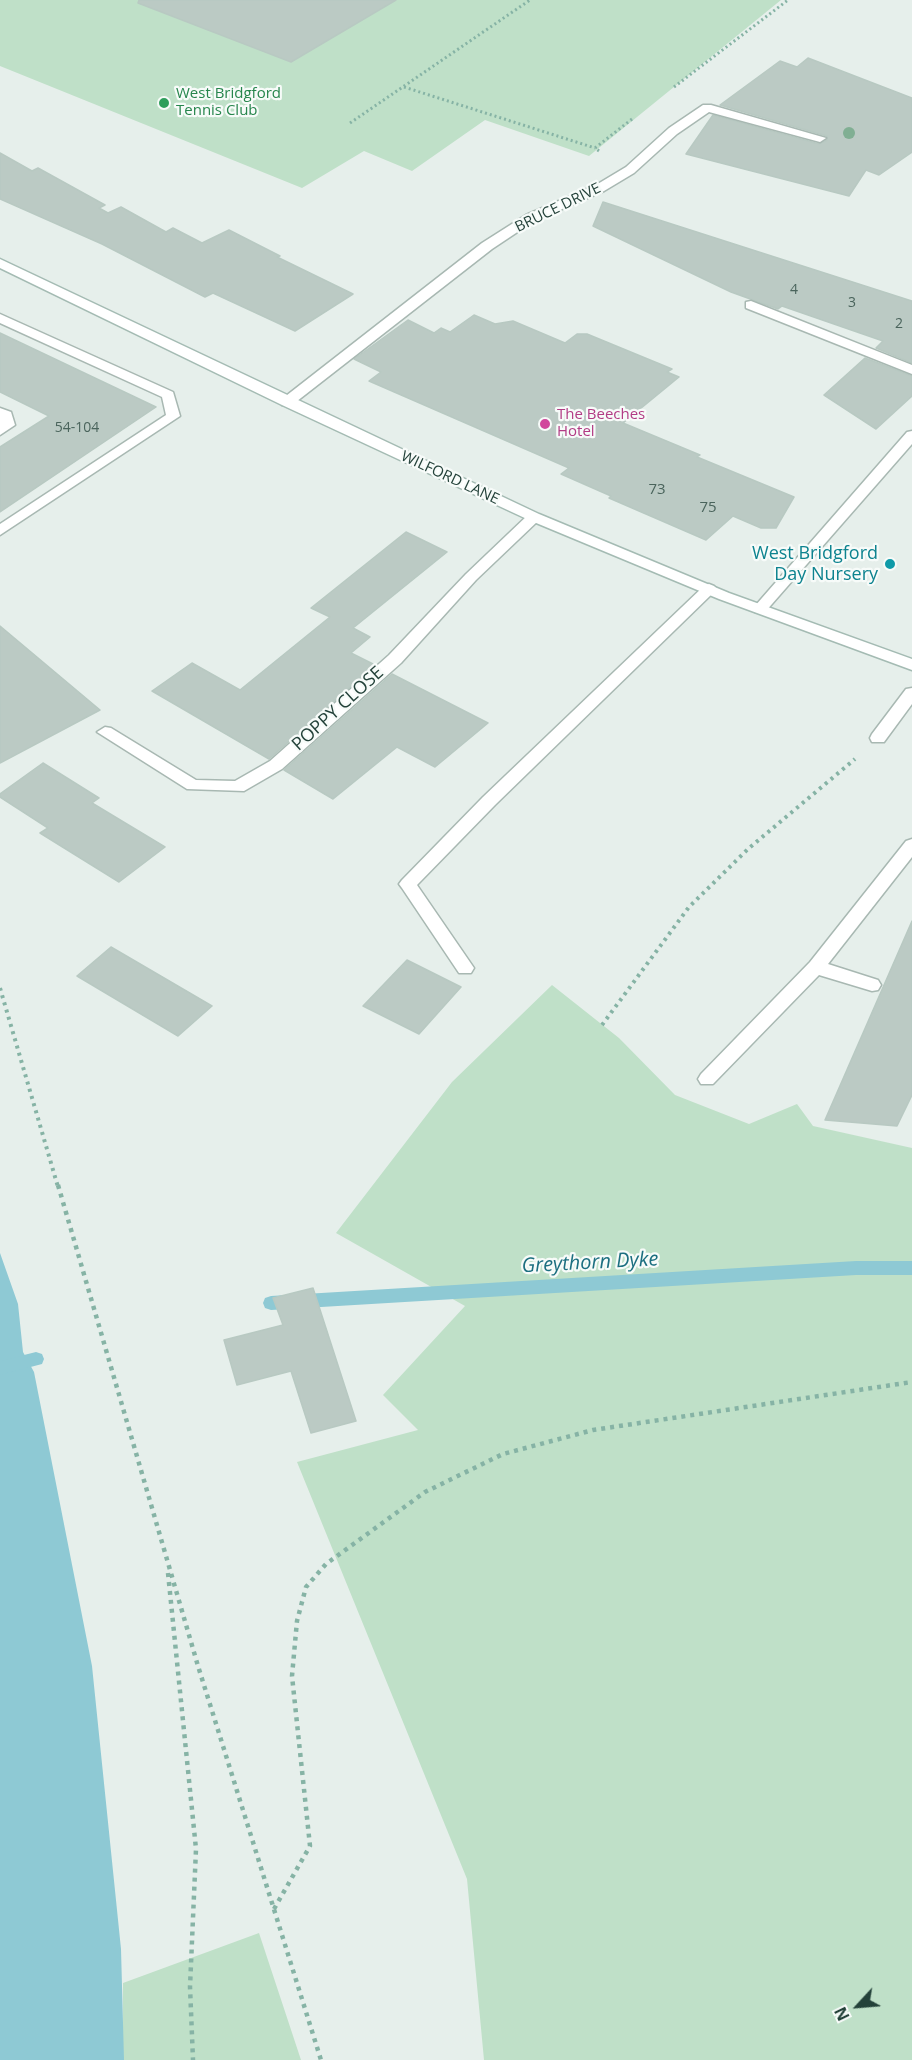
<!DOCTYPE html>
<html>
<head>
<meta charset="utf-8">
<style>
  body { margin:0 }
  #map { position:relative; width:912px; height:2060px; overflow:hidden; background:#e6efeb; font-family:"Open Sans",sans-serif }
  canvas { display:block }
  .north { position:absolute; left:828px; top:1976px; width:60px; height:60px; -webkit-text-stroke:4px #f7fbf9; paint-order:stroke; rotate:244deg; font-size:16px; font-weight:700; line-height:24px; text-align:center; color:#24423a }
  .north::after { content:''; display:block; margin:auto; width:21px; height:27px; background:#24423a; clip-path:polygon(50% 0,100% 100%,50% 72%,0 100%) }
</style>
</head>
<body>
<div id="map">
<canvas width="912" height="2060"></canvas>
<div class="north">N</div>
</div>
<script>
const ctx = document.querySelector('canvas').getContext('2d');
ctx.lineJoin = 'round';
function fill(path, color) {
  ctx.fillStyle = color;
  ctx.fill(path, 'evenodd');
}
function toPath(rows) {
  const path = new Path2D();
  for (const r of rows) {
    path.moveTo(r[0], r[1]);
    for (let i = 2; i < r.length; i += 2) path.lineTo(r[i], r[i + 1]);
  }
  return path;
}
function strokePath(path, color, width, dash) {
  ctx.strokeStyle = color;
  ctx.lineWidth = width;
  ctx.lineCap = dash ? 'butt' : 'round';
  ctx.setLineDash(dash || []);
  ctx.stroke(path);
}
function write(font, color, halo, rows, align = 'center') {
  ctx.font = font + ' "Open Sans",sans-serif';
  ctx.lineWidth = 4.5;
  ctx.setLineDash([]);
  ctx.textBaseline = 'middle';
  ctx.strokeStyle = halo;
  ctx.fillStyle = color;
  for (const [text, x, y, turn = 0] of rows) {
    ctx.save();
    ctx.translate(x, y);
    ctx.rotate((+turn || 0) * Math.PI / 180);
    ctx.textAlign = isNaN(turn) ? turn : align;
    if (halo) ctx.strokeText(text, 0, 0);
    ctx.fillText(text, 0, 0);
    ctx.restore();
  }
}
fill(toPath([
  [0,0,781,0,589,156,485,120,412,171,364,151,302,188,0,66],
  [552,985,619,1038,675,1095,749,1124,797,1104,813,1126,912,1148,912,2060,484,2060,467,1879,297,1462,418,1430,383,1395,465,1306,336,1233,452,1082],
  [259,1933,301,2060,123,2060,123,1983]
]), '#bfe0c8');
fill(toPath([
  [0,1253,18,1304,23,1352,34,1372,92,1666,121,1949,124,2060,0,2060]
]), '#8ec9d4');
fill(toPath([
  [856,1261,912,1261,912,1275,856,1275,271,1310,265,1308,263,1303,265,1298,271,1296,856,1261],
  [36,1352,42,1354,44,1359,42,1364,0,1375,0,1361,36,1352]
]), '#8ec9d4');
const building = toPath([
  [139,0,396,0,291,62,138,3,139,0],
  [808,58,912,98,912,152,879,175,866,170,849,196,686,154,713,115,819,144,827,140,827,136,720,105,780,61,797,67,808,58],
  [0,153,32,171,38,168,105,205,99,208,108,213,121,207,166,232,173,228,202,243,229,230,280,256,277,257,353,294,295,331,213,293,205,297,102,244,0,199,0,153],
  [603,202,912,301,912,363,876,348,883,341,782,306,778,309,731,292,593,226,603,202],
  [474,315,495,324,513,321,565,343,577,334,587,334,672,369,667,372,679,377,623,423,700,455,697,457,794,497,776,528,761,528,733,516,706,540,609,498,611,496,561,474,569,468,369,381,381,372,354,359,408,320,434,333,441,328,450,332,474,315],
  [0,333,156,407,0,512,0,447,49,416,0,392,0,333],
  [865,358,912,376,912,396,876,429,824,395,865,358],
  [406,532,447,552,353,628,370,637,351,653,375,665,269,759,152,691,192,663,240,690,330,617,311,608,406,532],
  [0,626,100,710,0,763,0,626],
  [392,674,488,723,435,767,397,747,333,799,284,770,392,674],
  [43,763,99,798,92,803,165,847,119,882,40,833,48,828,0,797,0,794,43,763],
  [912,921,912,1095,897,1126,825,1120,912,921],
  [111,947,212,1006,178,1036,77,976,111,947],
  [407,960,461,987,419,1034,363,1006,407,960],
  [313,1288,356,1421,311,1433,291,1371,237,1385,224,1340,283,1325,273,1298,313,1288]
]);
fill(building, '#bbcac4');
strokePath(building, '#b8c9c2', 1.5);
const service = toPath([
  [0,314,173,392,180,416,0,535,0,524,166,415,162,397,0,323,0,314],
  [0,408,11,412,15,425,0,435,0,408],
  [709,584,714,586,717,589,714,592,495,805,417,885,474,968,471,973,459,973,402,888,399,884,402,880,483,797,704,586,709,584],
  [912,688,912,704,884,742,872,742,870,738,872,734,906,689,912,688],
  [912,839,912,857,828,964,878,980,881,985,878,990,872,991,819,975,713,1084,701,1084,698,1079,701,1074,810,962,906,841,912,839]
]);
const minor = toPath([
  [703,105,711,105,826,138,820,142,709,112,677,134,634,173,604,191,534,221,492,249,292,405,282,405,282,399,482,243,526,215,596,185,626,167,669,128,703,105],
  [751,301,912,365,912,374,746,308,746,302,751,301],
  [912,431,912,444,765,612,755,612,752,609,755,606,907,432,912,431],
  [534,513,541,517,539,520,476,580,401,663,282,769,244,791,187,789,97,732,105,727,111,728,196,780,235,781,270,761,389,655,466,574,529,514,534,513]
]);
const secondary = toPath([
  [0,259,539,514,729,593,912,659,912,670,719,599,529,520,282,405,0,268,0,259]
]);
strokePath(service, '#a8b8b2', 3);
strokePath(minor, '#a8b8b2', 3);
strokePath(secondary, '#a4bbb3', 3);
strokePath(toPath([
  [404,87,595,148],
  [674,87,788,0],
  [350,123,530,0],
  [599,151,595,148,632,119]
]), '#86b3a5', 3, [2, 3]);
strokePath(toPath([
  [0,988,58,1187],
  [602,1025,689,907,748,849,855,759]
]), '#86b3a5', 4, [3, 4.5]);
strokePath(toPath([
  [58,1185,198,1666,321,2060],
  [168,1573,196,1849,190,1987,193,2060],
  [274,1909,310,1846,292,1676,297,1621,306,1587,326,1564,425,1492,503,1454,593,1430,912,1382]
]), '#86b3a5', 4.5, [4, 5]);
fill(service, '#fff');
fill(minor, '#fff');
fill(secondary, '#fff');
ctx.fillStyle = '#80af93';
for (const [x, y] of [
  [849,133]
]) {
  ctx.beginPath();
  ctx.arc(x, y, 6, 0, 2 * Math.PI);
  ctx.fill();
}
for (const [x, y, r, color] of [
  [164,103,6,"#2e9e5b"],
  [545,424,6,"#d1479c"],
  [890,564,6,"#0f9aa8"]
]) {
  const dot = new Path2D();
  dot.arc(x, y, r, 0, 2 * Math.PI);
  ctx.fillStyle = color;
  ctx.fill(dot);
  strokePath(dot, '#f7fbf9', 2);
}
write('14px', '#4a645c', null, [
  ["4",794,290],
  ["3",852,303],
  ["2",899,324],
  ["54-104",77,428]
]);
write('15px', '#27864d', '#f7fbf9', [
  ["West Bridgford",176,94],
  ["Tennis Club",176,111]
], 'left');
write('15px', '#24423a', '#f7fbf9', [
  ["BRUCE DRIVE",558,208,-26],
  ["WILFORD LANE",450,478,25]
]);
write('15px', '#b23c85', '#f7fbf9', [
  ["The Beeches",557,415],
  ["Hotel",557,432]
], 'left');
write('15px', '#4a645c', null, [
  ["73",657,490],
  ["75",708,508]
]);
write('18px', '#0d838f', '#f7fbf9', [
  ["West Bridgford",878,554],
  ["Day Nursery",878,575]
], 'right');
write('18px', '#24423a', '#f7fbf9', [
  ["POPPY CLOSE",338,709,-42]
]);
write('italic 20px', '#1c6f80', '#f7fbf9', [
  ["Greythorn Dyke",590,1263,-3]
]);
</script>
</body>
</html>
